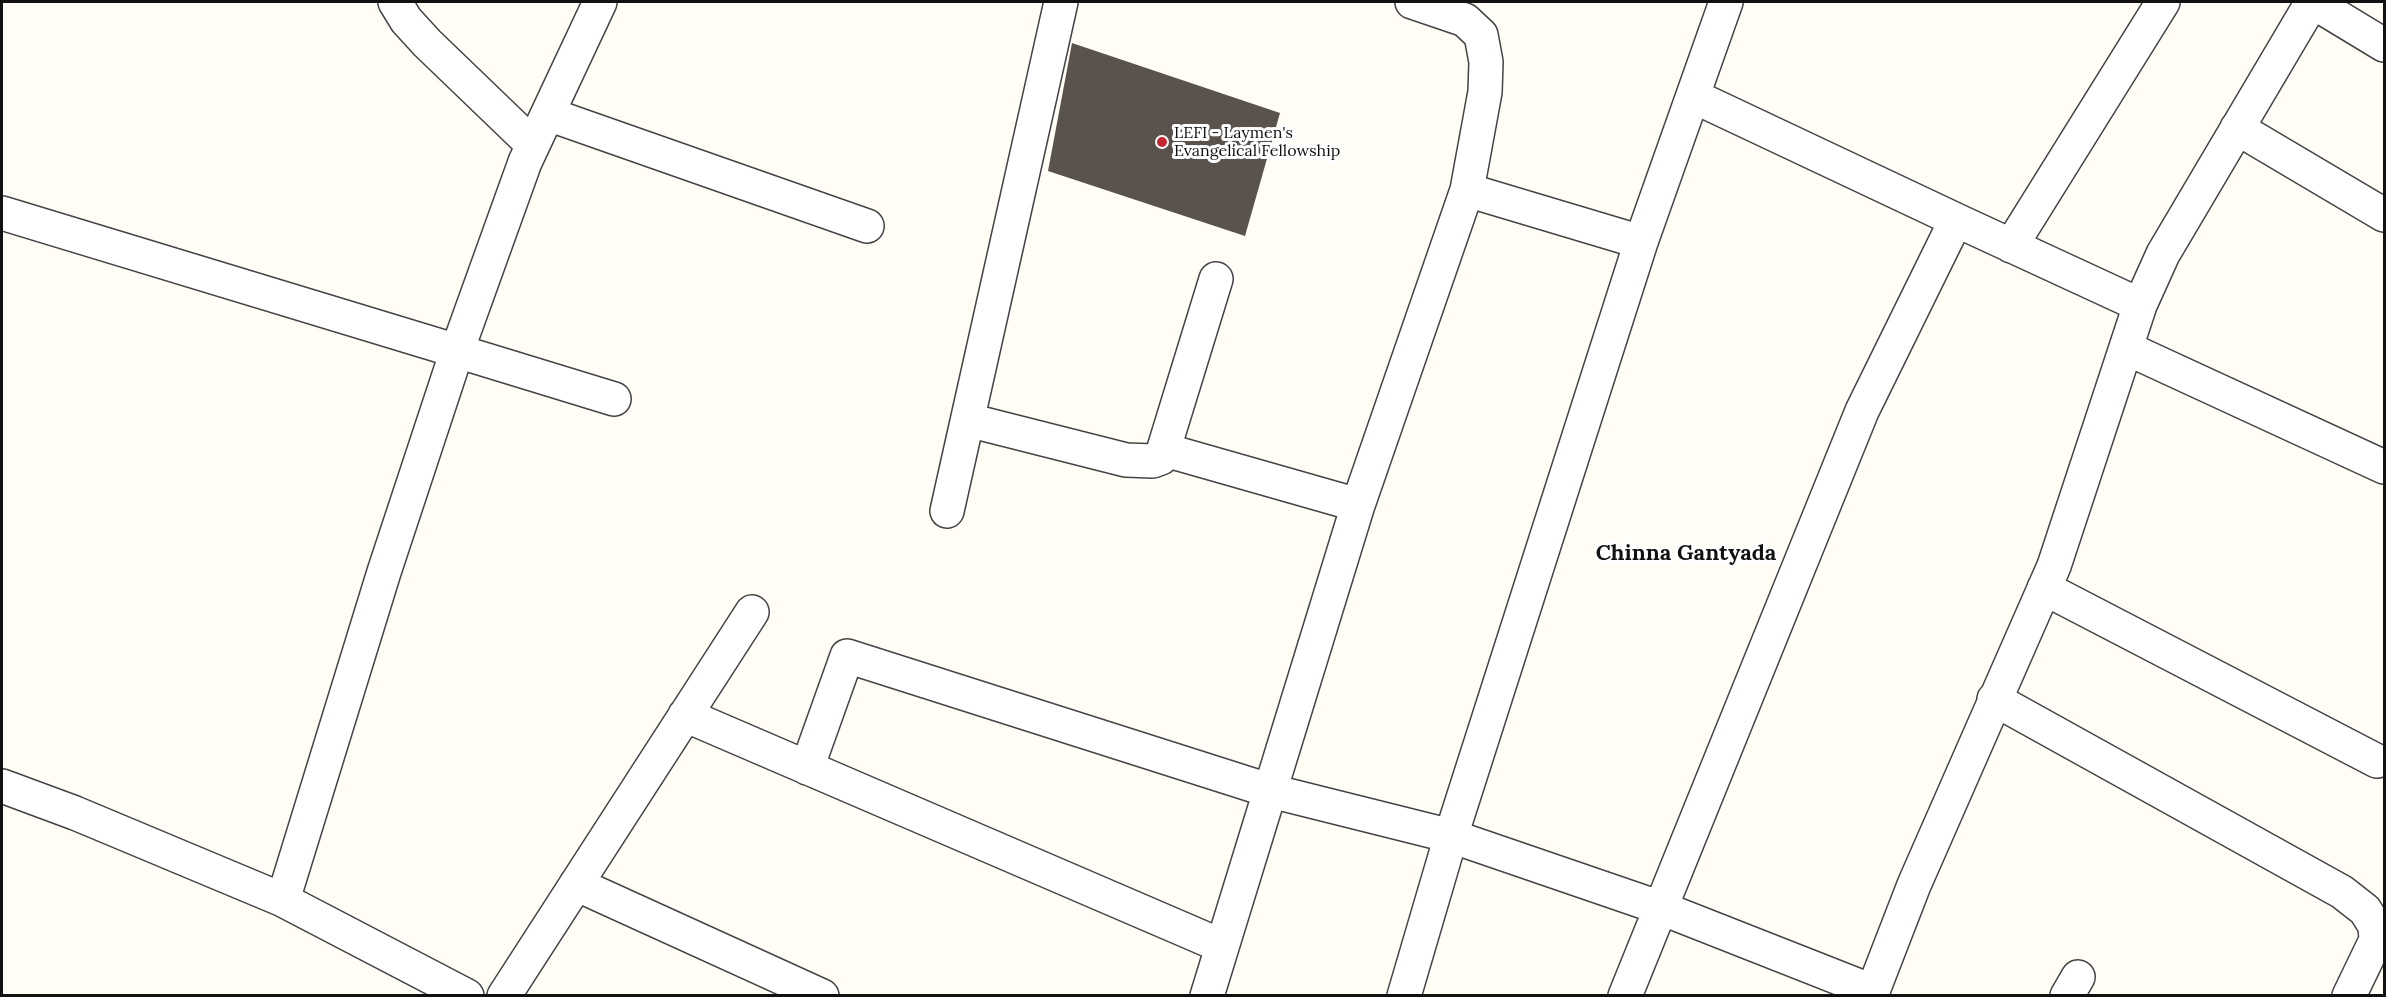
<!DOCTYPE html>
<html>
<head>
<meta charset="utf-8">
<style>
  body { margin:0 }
  #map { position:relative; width:2386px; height:997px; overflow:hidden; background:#fffdf5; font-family:Lora,serif }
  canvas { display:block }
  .frame { position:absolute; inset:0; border:3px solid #111; pointer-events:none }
</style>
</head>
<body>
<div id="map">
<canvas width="2386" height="997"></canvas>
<div class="frame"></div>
</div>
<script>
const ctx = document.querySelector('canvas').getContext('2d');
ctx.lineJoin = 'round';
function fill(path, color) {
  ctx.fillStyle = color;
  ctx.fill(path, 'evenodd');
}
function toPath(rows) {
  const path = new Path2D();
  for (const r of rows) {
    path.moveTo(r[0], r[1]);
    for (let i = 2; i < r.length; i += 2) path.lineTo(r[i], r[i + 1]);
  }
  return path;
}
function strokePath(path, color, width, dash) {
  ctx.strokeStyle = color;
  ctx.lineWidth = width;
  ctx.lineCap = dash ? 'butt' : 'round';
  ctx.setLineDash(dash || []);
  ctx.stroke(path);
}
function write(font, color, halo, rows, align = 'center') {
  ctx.font = font + ' Lora,serif';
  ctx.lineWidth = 6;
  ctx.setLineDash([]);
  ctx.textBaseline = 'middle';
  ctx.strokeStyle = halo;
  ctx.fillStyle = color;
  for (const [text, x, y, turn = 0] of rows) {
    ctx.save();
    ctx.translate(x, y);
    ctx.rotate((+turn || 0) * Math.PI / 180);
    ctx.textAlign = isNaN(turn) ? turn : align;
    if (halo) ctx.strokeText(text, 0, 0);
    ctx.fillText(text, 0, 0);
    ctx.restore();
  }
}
fill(toPath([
  [1072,43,1280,113,1245,236,1048,171]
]), '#5a524d');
const street = toPath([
  [395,2,406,20,427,43,533,145],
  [600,2,525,162,457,351,614,399],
  [1412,2,1465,20,1481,35,1486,62,1485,92,1467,190],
  [2313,2,2384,45],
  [1693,96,1956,220],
  [548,114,867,226],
  [2237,128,2384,215],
  [2,213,457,351,384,572,283,900],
  [2011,246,2163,2],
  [2126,348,2384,467],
  [968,420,1126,460,1153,461,1161,458,1216,279],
  [1165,450,1358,505],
  [947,511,1061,2],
  [2044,588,2377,761],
  [1994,699,2342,892,2365,910,2375,926,2376,940,2349,996],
  [685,715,1222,946],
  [807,768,847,656,1271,791,1451,836,1661,908,1872,991],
  [2,786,75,813,283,900,467,996],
  [576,884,822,996],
  [504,996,752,612],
  [1207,996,1358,505,1467,190,1641,242],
  [1404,996,1451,836,1641,242,1726,2],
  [1625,996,1862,411,1956,220,2140,305],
  [1871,996,1914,885,2054,566,2140,305,2163,254,2312,2],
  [2067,996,2078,977]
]);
strokePath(street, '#444', 36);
strokePath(street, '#fff', 33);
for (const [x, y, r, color] of [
  [1162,142,6,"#c4262e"]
]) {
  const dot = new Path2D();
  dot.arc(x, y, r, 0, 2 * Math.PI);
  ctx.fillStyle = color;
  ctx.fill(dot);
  strokePath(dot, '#fff', 2);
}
write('16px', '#111', '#fff', [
  ["LEFI - Laymen's",1174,133],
  ["Evangelical Fellowship",1174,151]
], 'left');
write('bold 22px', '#111', '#fff', [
  ["Chinna Gantyada",1686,554]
]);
</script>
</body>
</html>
